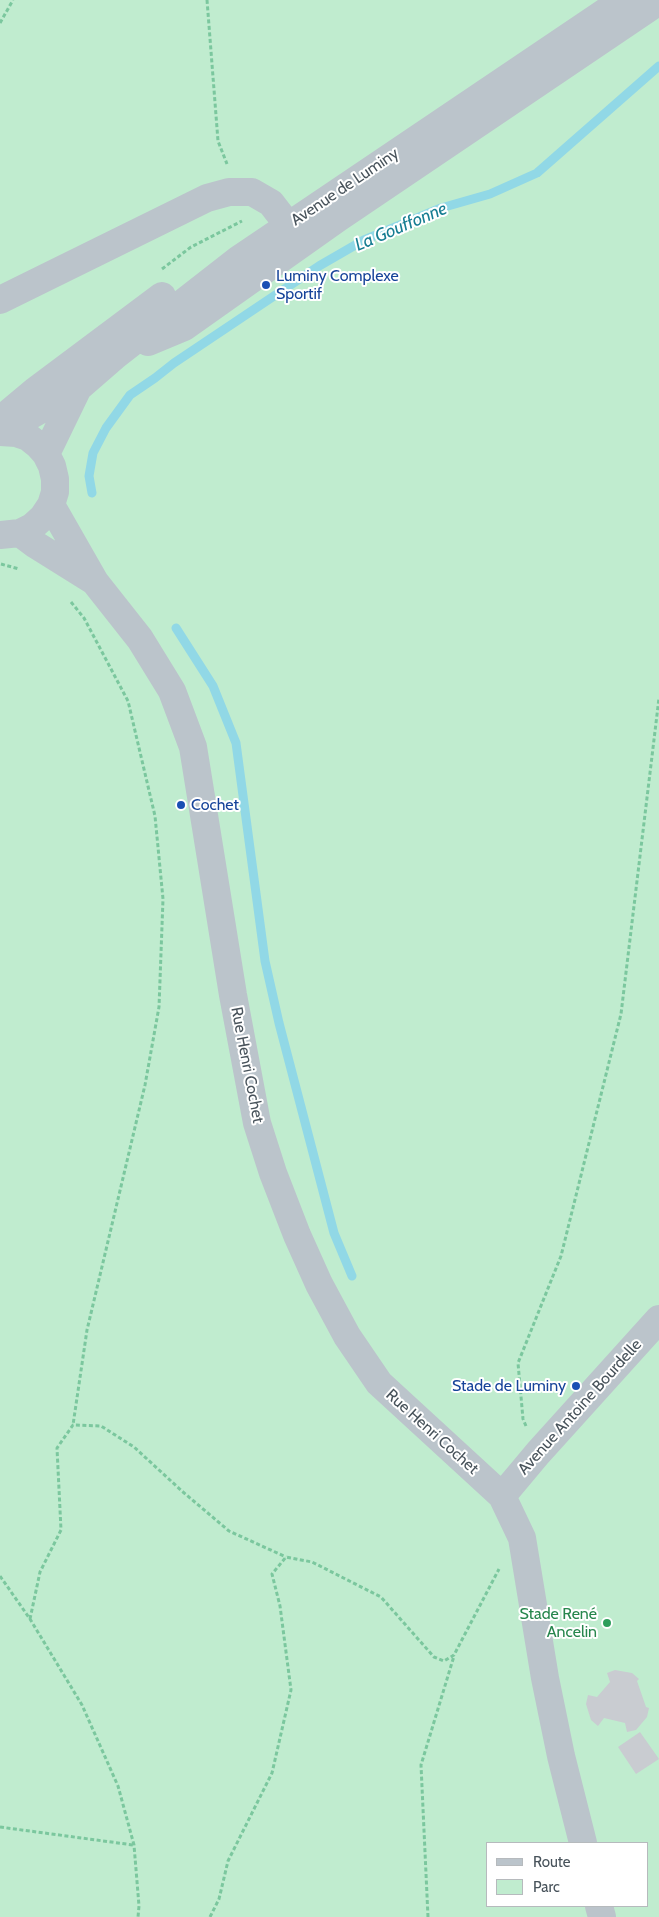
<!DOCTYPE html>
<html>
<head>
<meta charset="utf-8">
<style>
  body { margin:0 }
  #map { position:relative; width:659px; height:1917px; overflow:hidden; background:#f1efef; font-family:Cabin,sans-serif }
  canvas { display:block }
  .legend { position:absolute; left:486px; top:1842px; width:162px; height:65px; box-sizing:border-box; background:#fff; border:1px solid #b6babd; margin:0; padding:6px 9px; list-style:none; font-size:15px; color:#48535b }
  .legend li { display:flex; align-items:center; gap:10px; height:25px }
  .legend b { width:25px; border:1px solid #b6babd }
</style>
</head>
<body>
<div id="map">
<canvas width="659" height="1917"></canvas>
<ul class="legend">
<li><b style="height:6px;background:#bbc4cb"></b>Route</li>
<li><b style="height:14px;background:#c0eccf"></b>Parc</li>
</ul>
</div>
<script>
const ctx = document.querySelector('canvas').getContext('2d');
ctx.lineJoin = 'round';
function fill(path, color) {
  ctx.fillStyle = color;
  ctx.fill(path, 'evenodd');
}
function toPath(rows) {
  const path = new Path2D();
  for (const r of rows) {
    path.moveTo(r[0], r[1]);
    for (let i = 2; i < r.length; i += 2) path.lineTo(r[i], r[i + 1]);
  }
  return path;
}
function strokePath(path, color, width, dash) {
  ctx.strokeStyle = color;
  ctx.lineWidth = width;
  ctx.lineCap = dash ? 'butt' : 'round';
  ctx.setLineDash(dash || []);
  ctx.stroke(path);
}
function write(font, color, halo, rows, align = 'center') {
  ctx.font = font + ' Cabin,sans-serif';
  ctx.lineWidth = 4;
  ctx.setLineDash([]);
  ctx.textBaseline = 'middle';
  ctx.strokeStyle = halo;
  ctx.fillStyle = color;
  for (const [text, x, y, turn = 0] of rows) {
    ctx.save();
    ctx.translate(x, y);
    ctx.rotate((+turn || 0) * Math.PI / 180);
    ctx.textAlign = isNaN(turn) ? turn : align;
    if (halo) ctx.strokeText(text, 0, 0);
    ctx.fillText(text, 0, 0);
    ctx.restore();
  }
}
fill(toPath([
  [0,0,659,0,659,1917,0,1917],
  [488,1843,648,1843,648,1906,488,1906]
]), '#c0eccf');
strokePath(toPath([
  [92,493,89,476,93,453,106,428,130,395,155,378,174,363,271,298,319,266,364,240,441,208,490,194,537,173,659,66],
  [176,628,213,686,236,743,265,961,279,1023,334,1233,352,1276]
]), '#91d8e6', 9);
fill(toPath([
  [615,1670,632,1673,639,1679,637,1681,646,1707,649,1708,647,1717,636,1730,627,1732,625,1723,604,1718,598,1726,591,1720,586,1704,588,1695,597,1697,610,1682,607,1673],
  [640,1732,659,1759,636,1774,618,1747]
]), '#c9ccd1');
strokePath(toPath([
  [207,0,218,141,227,164],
  [0,23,13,0],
  [162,269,191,247,242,221],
  [1,564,19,569],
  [71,602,84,618,128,701,155,816,163,899,159,1007,145,1085,87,1330,73,1425],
  [526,1426,523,1419,518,1363,561,1256,621,1014,659,698],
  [0,1576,30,1619,82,1705,118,1786,134,1845,139,1906,138,1917],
  [30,1619,40,1572,61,1530,57,1448,73,1425,101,1426,134,1447,183,1492,229,1531,286,1557],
  [0,1827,133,1845],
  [210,1917,219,1899,228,1861,272,1773,291,1690,280,1606,272,1574,286,1557,312,1562,381,1597,434,1657,444,1661,454,1655,499,1569],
  [428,1917,421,1765,454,1656]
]), '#7bc79e', 3, [4, 2.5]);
strokePath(toPath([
  [0,300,207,198,229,192,252,192,271,203,288,225],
  [148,342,184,327,338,218,659,1],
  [4,417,35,391,162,296],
  [3,431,78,388,116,355,239,259,623,0],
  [0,432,16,433,28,437,38,445,46,454,52,466,55,479,55,492,51,505,43,517,32,527,20,533,0,535],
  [46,454,78,388],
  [51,505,95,582,140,639,172,691,193,747,233,995,257,1123,273,1173,297,1235,319,1284,347,1336,379,1383,502,1496,522,1538,545,1678,561,1756,583,1843],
  [20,533,36,545,92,580],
  [502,1496,538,1453,659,1319],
  [599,1906,602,1917]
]), '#bbc4cb', 28);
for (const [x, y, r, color] of [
  [266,285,5,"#1a4fb4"],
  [181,805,5,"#1a4fb4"],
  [576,1386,5,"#1a4fb4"],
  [607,1623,5,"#2e9e5b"]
]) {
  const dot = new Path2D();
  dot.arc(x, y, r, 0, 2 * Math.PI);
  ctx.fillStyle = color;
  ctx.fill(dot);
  strokePath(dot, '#fff', 2);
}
write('16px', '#48535b', '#fff', [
  ["Avenue de Luminy",345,187,-34],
  ["Rue Henri Cochet",247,1065,79],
  ["Avenue Antoine Bourdelle",580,1407,-48],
  ["Rue Henri Cochet",432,1432,42]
]);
write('16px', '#164399', '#fff', [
  ["Luminy Complexe",276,276],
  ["Sportif",276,294],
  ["Cochet",191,805],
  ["Stade de Luminy",566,1386,"right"]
], 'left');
write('16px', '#27864d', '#fff', [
  ["Stade René",597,1614],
  ["Ancelin",597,1632]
], 'right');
write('italic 18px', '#167d92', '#fff', [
  ["La Gouffonne",401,227,-23]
]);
</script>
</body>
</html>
